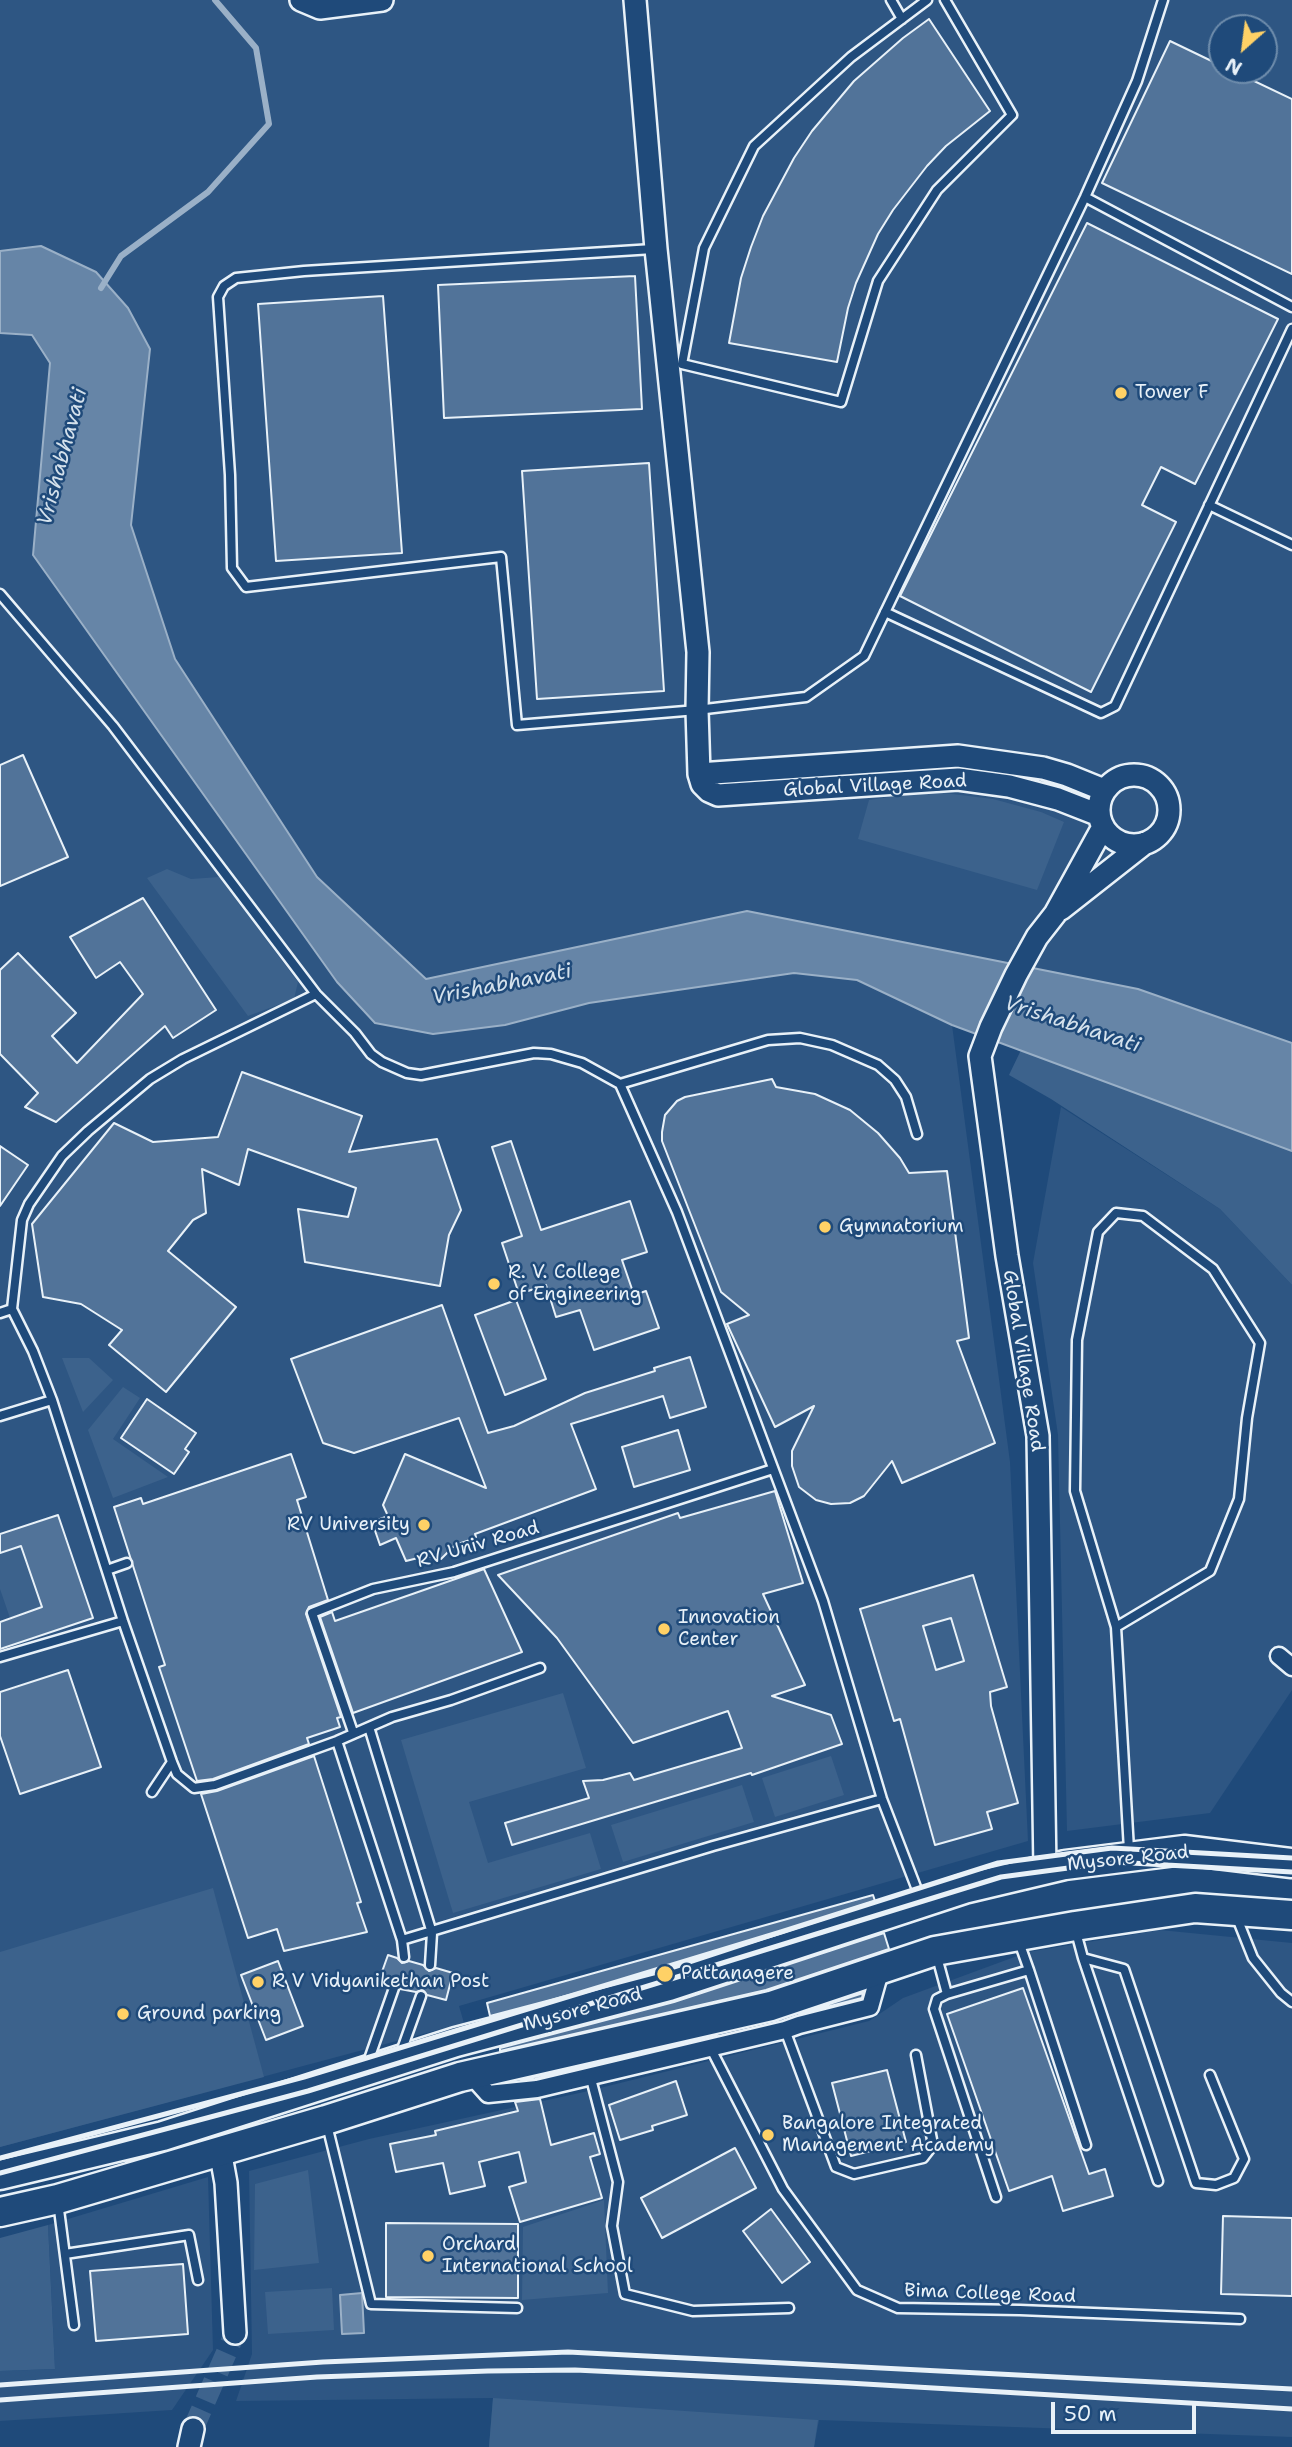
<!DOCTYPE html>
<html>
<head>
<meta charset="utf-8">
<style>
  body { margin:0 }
  #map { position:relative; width:1292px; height:2447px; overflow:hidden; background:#1f4a7a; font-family:"Shantell Sans",sans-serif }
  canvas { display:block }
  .north { position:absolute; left:1208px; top:14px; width:70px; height:70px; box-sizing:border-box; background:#1f4a7a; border:2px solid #6f8dac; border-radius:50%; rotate:208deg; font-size:19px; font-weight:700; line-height:28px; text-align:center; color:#e8f1f8 }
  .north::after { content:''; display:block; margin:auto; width:24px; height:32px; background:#ffd166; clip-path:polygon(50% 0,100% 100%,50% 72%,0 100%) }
  .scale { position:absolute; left:1051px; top:2402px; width:145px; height:32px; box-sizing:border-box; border:4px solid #e8f1f8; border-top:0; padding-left:9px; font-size:21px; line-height:24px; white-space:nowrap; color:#e8f1f8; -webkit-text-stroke:5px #1f4a7a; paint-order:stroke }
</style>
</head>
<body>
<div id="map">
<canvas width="1292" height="2447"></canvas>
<div class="north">N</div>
<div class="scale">50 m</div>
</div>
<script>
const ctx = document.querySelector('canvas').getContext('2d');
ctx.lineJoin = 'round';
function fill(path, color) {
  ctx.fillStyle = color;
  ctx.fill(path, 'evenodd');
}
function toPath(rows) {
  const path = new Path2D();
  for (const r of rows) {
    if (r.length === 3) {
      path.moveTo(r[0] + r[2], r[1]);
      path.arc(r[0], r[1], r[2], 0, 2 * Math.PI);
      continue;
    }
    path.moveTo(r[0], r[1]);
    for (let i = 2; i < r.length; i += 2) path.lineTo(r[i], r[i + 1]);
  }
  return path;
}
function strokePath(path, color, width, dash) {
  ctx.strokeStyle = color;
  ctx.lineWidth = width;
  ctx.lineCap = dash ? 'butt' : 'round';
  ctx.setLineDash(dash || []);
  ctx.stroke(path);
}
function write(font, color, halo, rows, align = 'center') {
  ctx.font = font + ' "Shantell Sans",sans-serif';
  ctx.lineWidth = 5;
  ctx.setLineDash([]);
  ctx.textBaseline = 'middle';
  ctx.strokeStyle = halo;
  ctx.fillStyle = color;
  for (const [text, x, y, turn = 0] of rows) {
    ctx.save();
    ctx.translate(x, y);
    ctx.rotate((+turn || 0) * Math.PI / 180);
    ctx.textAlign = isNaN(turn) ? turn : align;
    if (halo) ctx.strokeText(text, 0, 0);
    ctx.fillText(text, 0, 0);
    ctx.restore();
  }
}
fill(toPath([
  [0,0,1292,0,1292,1043,1138,989,747,911,426,979,317,877,175,659,131,525,150,349,41,246,0,251],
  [1222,28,1264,28,1264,70,1222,70],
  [0,333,32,335,50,362,33,555,337,982,505,1025,589,1003,794,973,857,980,952,1025,1010,1462,1028,1841,459,2006,464,2023,0,2147],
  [1061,1107,1220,1209,1292,1285,1292,1690,1210,1813,1067,1831,1058,1435,1033,1263],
  [1160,1930,1292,1943,1292,2437,819,2420,814,2447,489,2447,493,2398,236,2401,252,2354,249,2171,369,2139,584,2092,869,2021,903,1998,1028,1952],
  [208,2177,213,2350,172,2410,0,2421,0,2371,55,2369,48,2225]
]), '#2e5683');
fill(toPath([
  [918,793,944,793,993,799,1041,812,1064,822,1037,890,858,839,869,800],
  [167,869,191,879,219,877,298,982,294,999,248,1016,147,878],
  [1021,1050,1292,1151,1292,1285,1220,1209,1051,1099,1009,1075],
  [62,1358,89,1358,113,1380,83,1412],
  [123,1387,140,1398,113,1439,168,1477,113,1498,88,1430],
  [21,1546,42,1607,10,1618,0,1589,0,1553],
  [951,1618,964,1661,918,1675,923,1626],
  [563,1693,586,1768,469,1802,488,1863,590,1833,601,1869,453,1913,401,1740],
  [831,1756,844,1795,775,1817,762,1778],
  [742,1785,754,1822,623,1862,611,1825],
  [213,1888,264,2077,0,2147,0,1952],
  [308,2170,319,2263,254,2270,255,2184],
  [604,2200,608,2293,522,2300,523,2227],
  [48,2225,55,2369,0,2371,0,2238],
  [332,2288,334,2330,268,2334,265,2292],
  [493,2398,818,2420,814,2447,489,2447]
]), '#3c628c');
const water = toPath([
  [41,246,96,272,128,308,150,349,131,525,175,659,317,877,426,979,747,911,1138,989,1292,1043,1292,1151,952,1025,857,980,794,973,589,1003,505,1025,433,1034,375,1023,337,982,33,555,50,363,32,335,0,333,0,251,41,246],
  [362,2293,364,2333,342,2334,340,2295,362,2293]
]);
fill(water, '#6685a7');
strokePath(water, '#9ab0c7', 2);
strokePath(toPath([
  [101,288,121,256,208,192,269,124,256,48,215,0]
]), '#9ab0c7', 6);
const building = toPath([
  [929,19,990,111,946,146,927,166,893,210,878,234,856,283,848,308,837,362,729,343,741,278,751,247,763,216,794,158,812,131,854,81,903,38,929,19],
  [1170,41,1222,66,1222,70,1231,70,1292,99,1292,274,1102,183,1170,41],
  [1087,223,1278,319,1195,484,1161,467,1142,505,1176,522,1091,692,900,596,1087,223],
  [635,276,642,409,444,418,438,285,635,276],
  [383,296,402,553,276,561,258,304,383,296],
  [649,463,664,691,537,699,522,471,649,463],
  [23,755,68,857,0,886,0,765,23,755],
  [143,898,216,1010,173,1038,165,1026,56,1122,25,1107,38,1093,0,1054,0,970,18,953,76,1013,52,1036,77,1063,143,994,120,962,96,978,70,937,143,898],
  [242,1072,362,1116,349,1152,437,1139,461,1210,449,1235,440,1286,305,1262,298,1209,348,1217,356,1188,248,1149,239,1185,202,1169,206,1213,193,1220,168,1251,236,1307,166,1392,109,1345,122,1330,81,1304,43,1297,32,1224,114,1123,153,1142,218,1137,242,1072],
  [772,1079,776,1087,815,1094,850,1110,878,1133,900,1158,909,1173,947,1171,969,1338,957,1341,995,1443,902,1483,892,1461,864,1496,850,1503,831,1504,816,1500,799,1487,792,1466,792,1451,814,1406,775,1427,727,1324,749,1315,721,1292,662,1141,662,1132,665,1115,677,1101,685,1097,772,1079],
  [511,1141,541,1230,630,1201,647,1252,622,1260,634,1295,646,1291,659,1328,594,1350,580,1310,556,1317,546,1285,519,1294,502,1243,522,1236,492,1147,511,1141],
  [0,1146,28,1165,0,1206,0,1146],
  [516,1300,546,1379,505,1395,475,1315,516,1300],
  [442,1305,488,1433,514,1426,585,1393,655,1371,654,1368,690,1357,706,1407,670,1418,663,1396,571,1424,596,1489,475,1534,476,1537,470,1540,455,1545,441,1559,426,1556,406,1561,396,1538,380,1545,372,1522,388,1516,383,1505,405,1454,486,1488,459,1418,354,1453,323,1443,291,1359,442,1305],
  [147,1399,196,1433,185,1449,189,1452,174,1474,121,1438,147,1399],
  [678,1430,690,1470,634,1487,622,1447,678,1430],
  [291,1454,306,1497,297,1500,328,1600,309,1607,306,1614,341,1717,337,1718,340,1727,307,1738,309,1744,213,1779,197,1781,159,1667,165,1665,114,1507,141,1498,143,1504,291,1454],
  [775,1491,803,1583,763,1594,805,1685,772,1696,831,1715,842,1744,752,1775,751,1773,512,1845,505,1823,589,1798,583,1781,603,1780,630,1773,634,1780,742,1748,728,1711,633,1743,557,1638,498,1575,678,1513,680,1518,775,1491],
  [58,1515,93,1618,0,1649,0,1622,42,1607,21,1546,0,1553,0,1534,58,1515],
  [484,1569,522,1652,353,1713,320,1617,332,1612,335,1621,484,1569],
  [973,1575,1007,1687,990,1692,991,1706,1018,1803,987,1812,992,1829,935,1845,900,1719,894,1721,860,1609,973,1575],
  [951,1618,964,1661,936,1670,923,1626,951,1618],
  [68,1670,101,1767,20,1794,0,1736,0,1692,68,1670],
  [314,1756,361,1902,357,1903,367,1932,284,1951,277,1929,248,1938,201,1794,217,1791,314,1756],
  [873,1895,875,1901,664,1970,490,2016,487,2003,873,1895],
  [884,1933,889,1949,766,1990,500,2051,500,2048,674,2002,884,1933],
  [388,1955,397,1958,402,1963,409,1961,423,1965,429,1971,436,1968,453,1973,446,2000,427,1995,423,1990,416,1992,400,1989,396,1982,388,1985,378,1983,388,1955],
  [278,1961,303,2026,266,2040,241,1975,278,1961],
  [1023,1988,1089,2174,1105,2169,1113,2196,1063,2211,1052,2176,1009,2191,947,2014,1023,1988],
  [863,1993,862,1998,799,2014,863,1993],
  [717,2035,535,2079,521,2080,717,2035],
  [887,2070,906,2142,851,2156,832,2083,887,2070],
  [676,2081,687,2115,652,2126,653,2130,620,2140,609,2105,676,2081],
  [540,2099,551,2145,594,2133,600,2154,590,2157,602,2198,520,2222,509,2187,526,2182,519,2152,479,2162,485,2186,450,2194,443,2163,396,2172,390,2144,436,2135,435,2131,518,2111,515,2102,540,2099],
  [735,2148,756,2188,662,2238,641,2198,735,2148],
  [771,2209,810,2262,782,2283,743,2231,771,2209],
  [1223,2216,1292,2218,1292,2296,1221,2294,1223,2216],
  [386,2223,518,2224,518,2298,386,2297,386,2223],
  [183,2264,188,2334,96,2341,90,2271,183,2264]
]);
fill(building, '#517399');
strokePath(building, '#e8f1f8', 2);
strokePath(toPath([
  [193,2429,235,2333]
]), '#3d638d', 21, [21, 10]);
const service = toPath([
  [891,0,902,19],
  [927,0,851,57,754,146,704,248,682,364,841,402,878,281,937,190,1012,115,945,0],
  [1085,197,1292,307],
  [653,249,304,271,236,278,224,286,218,297,230,475,232,568,246,587,501,557,517,725,697,710,806,697,864,656,1085,197,1137,81,1163,0],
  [1209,505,1292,545],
  [0,594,113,726,316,994,355,1033,371,1054,382,1062,407,1073,421,1075,534,1053,551,1054,582,1063,620,1084,677,1212,823,1601,882,1799,921,1900],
  [885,612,1101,713,1115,706,1292,329],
  [316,994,183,1059,150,1079,88,1131,62,1156,29,1204,22,1220,12,1309,33,1351,52,1400,123,1621,172,1762,177,1774,194,1788,215,1785,337,1741,392,1717,451,1700,540,1668],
  [620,1084,768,1040,800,1038,832,1045,878,1065,895,1080,906,1097,917,1134],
  [0,1313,12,1309],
  [0,1416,52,1400],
  [107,1570,127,1563],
  [1116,1627,1210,1571,1239,1499,1247,1418,1260,1343,1213,1269,1143,1216,1116,1213,1098,1232,1077,1340,1075,1491,1116,1627,1129,1850],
  [0,1657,123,1621],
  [369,1727,432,1933,430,1965],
  [353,1732,312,1613,373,1589,454,1572,773,1469],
  [337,1741,402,1940,404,1957],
  [152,1792,172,1762],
  [1237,1918,1253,1958,1281,1993,1292,2002],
  [1076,1932,1083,1958,1124,1969,1196,2183,1216,2185,1234,2178,1244,2159,1210,2075],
  [402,1940,713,1846,882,1799],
  [1019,1942,1029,1970],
  [937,1957,947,1994,1029,1970,1086,2145],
  [1083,1958,1158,2181],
  [947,1994,937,1999,934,2009,996,2197],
  [785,2030,836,2167,854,2174,923,2158,933,2145,916,2055],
  [711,2049,783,2189,857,2290,898,2308,1020,2310,1240,2319],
  [401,2052,421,1996],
  [368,2062,394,1988],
  [590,2075,618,2182,612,2226,625,2294,693,2311,789,2308],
  [327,2125,371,2304,517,2308],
  [58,2202,74,2325],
  [65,2254,189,2235,198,2280]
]);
const minor = toPath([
  [1279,1656,1292,1667],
  [471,2075,488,2094,537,2089,785,2030,799,2025,870,2007,881,1968]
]);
const tertiary = toPath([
  [301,0,320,8,382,0],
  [635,0,656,249,698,652,697,710,699,774,702,784,709,791,718,795,958,779,1009,786,1058,799,1099,815],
  [699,774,958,756,1043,768,1067,775,1104,790],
  [1134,810,35],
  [1061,909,1145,843],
  [1045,1870,1038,1436,1007,1256,980,1056,991,1027,1016,975,1037,937,1055,914,1103,827],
  [220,2150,226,2183,235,2333],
  [189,2447,193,2429]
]);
const trunk = toPath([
  [0,2175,163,2136,456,2042,669,1986,964,1889,1065,1865,1184,1850,1292,1863],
  [0,2212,58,2199,326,2120,460,2077,771,2006,935,1951,1075,1926,1195,1908,1292,1915]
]);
strokePath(service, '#e8f1f8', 13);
strokePath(minor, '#e8f1f8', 21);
strokePath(tertiary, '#e8f1f8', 26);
strokePath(trunk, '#e8f1f8', 33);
strokePath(service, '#1f4a7a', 8);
strokePath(minor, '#1f4a7a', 16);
strokePath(tertiary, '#1f4a7a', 21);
strokePath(trunk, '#1f4a7a', 28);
strokePath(toPath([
  [0,2158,304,2077,781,1932,998,1863,1112,1848,1292,1858],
  [0,2173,308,2091,1001,1877,1113,1862,1292,1872],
  [0,2385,323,2362,568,2352,1292,2389],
  [0,2400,317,2377,488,2371,575,2370,848,2383,1292,2409]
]), '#e8f1f8', 5);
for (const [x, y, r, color] of [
  [1121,393,7,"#ffd166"],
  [825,1227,7,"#ffd166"],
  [494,1284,7,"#ffd166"],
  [424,1525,7,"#ffd166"],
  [664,1629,7,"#ffd166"],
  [665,1974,9,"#ffd166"],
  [258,1982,7,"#ffd166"],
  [123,2014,7,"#ffd166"],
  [768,2135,7,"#ffd166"],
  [428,2256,7,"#ffd166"]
]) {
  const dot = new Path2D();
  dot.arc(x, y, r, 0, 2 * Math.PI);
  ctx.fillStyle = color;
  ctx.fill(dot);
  strokePath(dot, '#1f4a7a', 2.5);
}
write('19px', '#e8f1f8', '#1f4a7a', [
  ["Tower F",1135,393],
  ["Gymnatorium",839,1227],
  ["R. V. College",508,1273],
  ["of Engineering",508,1295],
  ["RV University",410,1525,"right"],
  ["Innovation",678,1618],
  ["Center",678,1640],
  ["Pattanagere",681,1974],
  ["R V Vidyanikethan Post",272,1982],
  ["Ground parking",137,2014],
  ["Bangalore Integrated",782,2124],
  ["Management Academy",782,2146],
  ["Orchard",442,2245],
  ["International School",442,2267]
], 'left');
write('19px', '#e8f1f8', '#1f4a7a', [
  ["Global Village Road",875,786,-3],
  ["Global Village Road",1023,1361,81],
  ["RV Univ Road",478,1545,-16],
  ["Mysore Road",1128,1859,-6],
  ["Mysore Road",583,2010,-15],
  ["Bima College Road",990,2294,2]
]);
write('italic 21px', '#d4e1ec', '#1f4a7a', [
  ["Vrishabhavati",63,457,-75],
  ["Vrishabhavati",502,985,-11],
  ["Vrishabhavati",1072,1025,18]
]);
</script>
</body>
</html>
